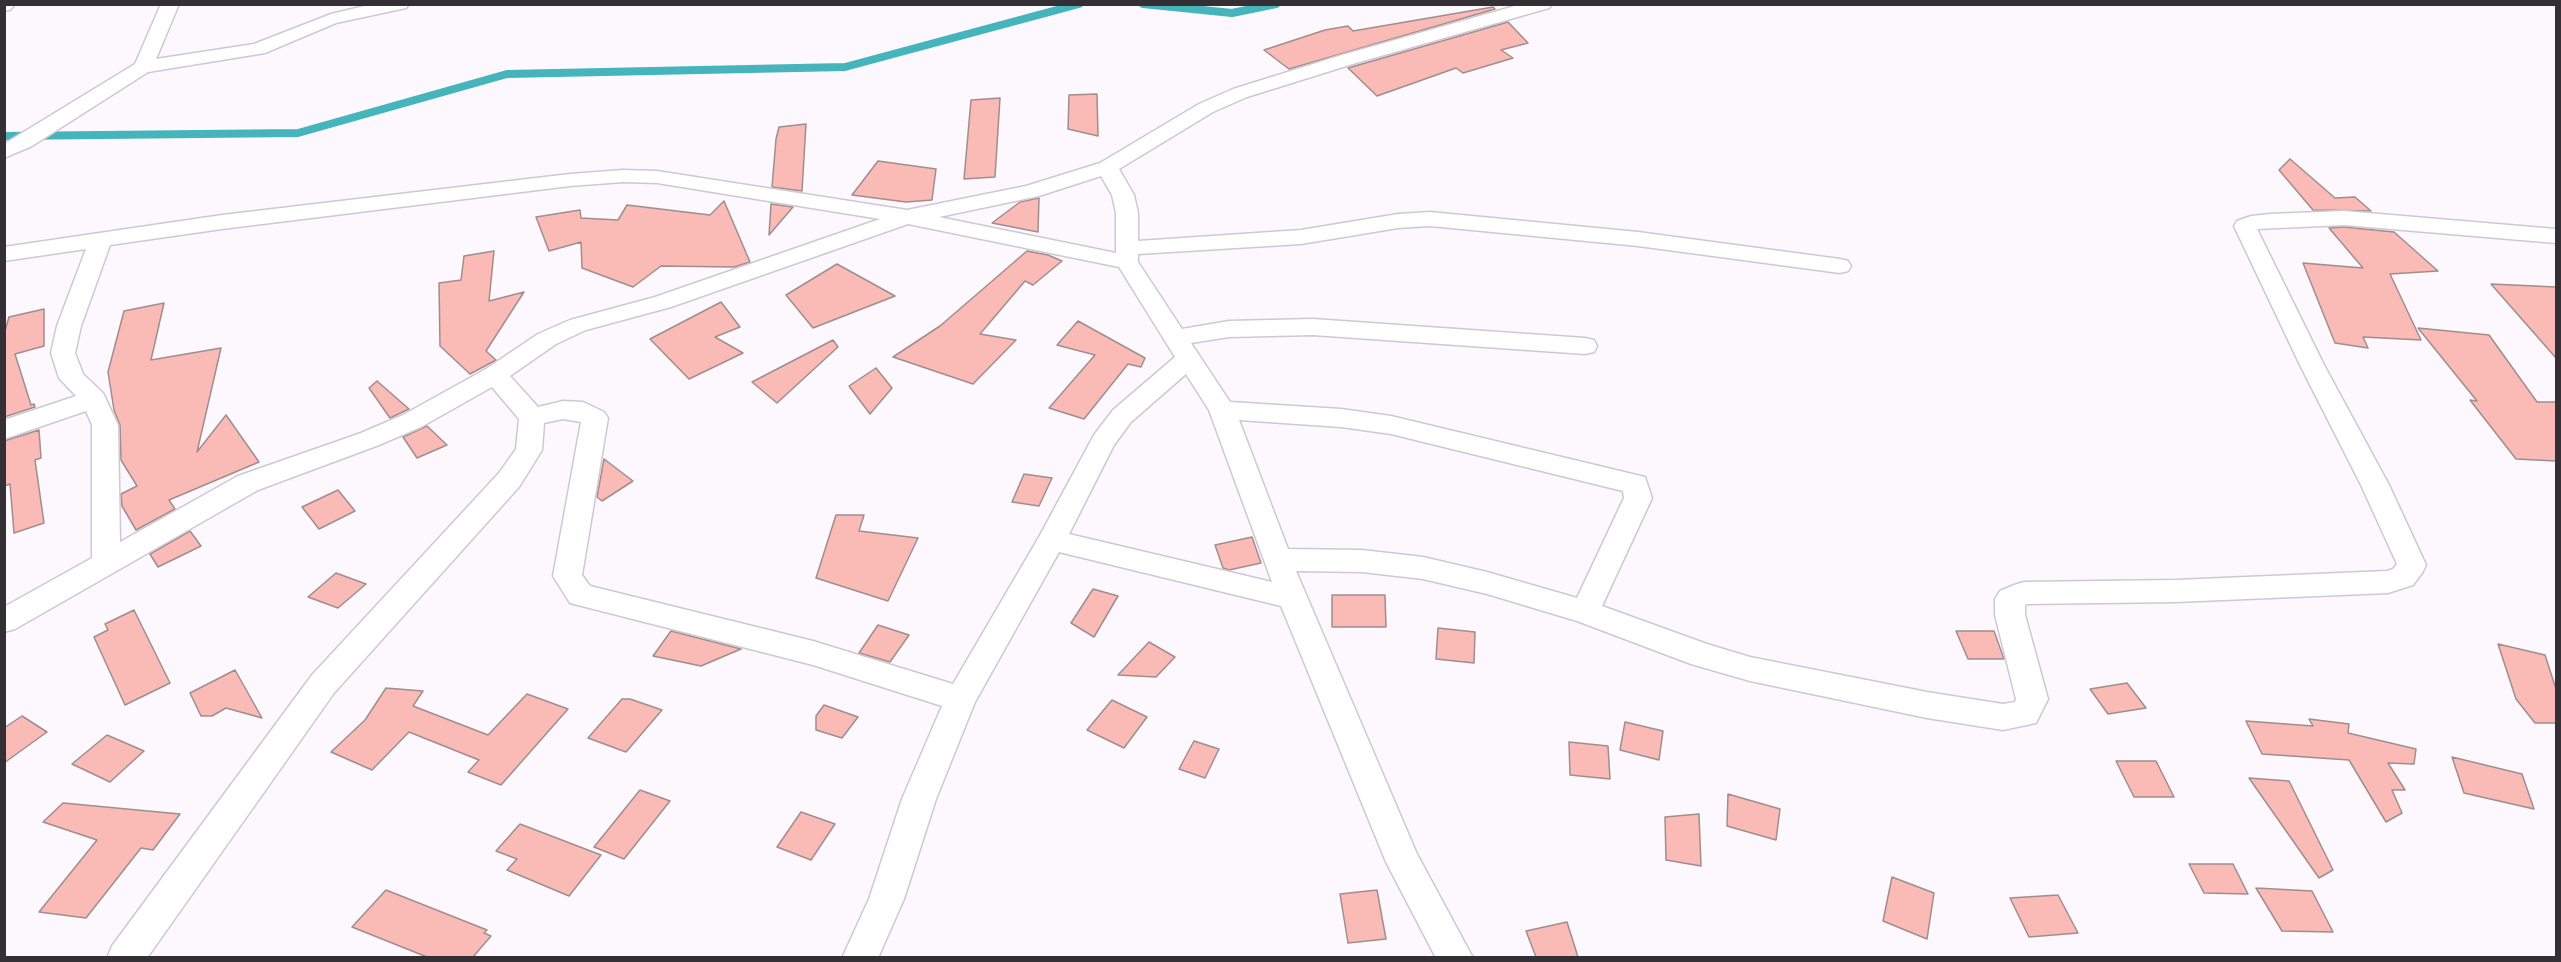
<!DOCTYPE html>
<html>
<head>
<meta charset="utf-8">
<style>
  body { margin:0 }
  #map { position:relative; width:2561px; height:962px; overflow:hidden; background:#fcf8fe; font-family:Signika,sans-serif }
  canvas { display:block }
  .frame { position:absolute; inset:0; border:6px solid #332f34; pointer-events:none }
</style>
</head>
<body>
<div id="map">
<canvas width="2561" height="962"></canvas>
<div class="frame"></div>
</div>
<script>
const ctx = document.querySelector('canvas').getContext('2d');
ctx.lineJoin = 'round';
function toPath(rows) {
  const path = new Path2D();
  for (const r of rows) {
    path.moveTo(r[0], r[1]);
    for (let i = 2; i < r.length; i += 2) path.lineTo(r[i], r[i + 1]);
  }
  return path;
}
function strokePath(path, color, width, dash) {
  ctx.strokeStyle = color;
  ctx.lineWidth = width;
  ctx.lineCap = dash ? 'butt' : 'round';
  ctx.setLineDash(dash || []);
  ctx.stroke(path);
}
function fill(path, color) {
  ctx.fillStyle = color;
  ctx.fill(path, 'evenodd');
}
strokePath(toPath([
  [1143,4,1232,13,1276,4],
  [4,136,298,133,507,74,845,67,1079,4]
]), '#45b4bb', 8);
const building = toPath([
  [1493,7,1495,9,1289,69,1264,50,1325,30,1348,26,1353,31,1493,7],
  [1508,22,1528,43,1501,50,1513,58,1463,73,1456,68,1377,96,1348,68,1508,22],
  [1097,94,1098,136,1068,129,1069,95,1097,94],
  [1000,98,995,177,964,179,971,100,1000,98],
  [806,124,802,191,772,187,776,139,779,127,806,124],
  [2290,159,2335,198,2355,197,2371,211,2313,210,2279,170,2290,159],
  [878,161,936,169,932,200,906,202,852,195,878,161],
  [1039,198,1038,232,992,223,1020,202,1039,198],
  [724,201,750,262,734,267,661,266,633,287,582,268,581,242,549,251,536,217,580,210,581,218,618,220,627,205,710,215,724,201],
  [771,204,793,207,769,235,771,204],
  [2344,227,2394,232,2438,271,2390,274,2421,340,2363,337,2368,348,2335,343,2303,263,2363,268,2329,228,2344,227],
  [494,251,489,301,524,292,486,351,496,360,470,374,440,346,439,283,461,280,464,256,494,251],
  [1027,251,1048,255,1062,261,1033,285,1025,281,980,334,1016,340,973,384,893,357,940,326,1027,251],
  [837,264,895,296,813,328,786,295,837,264],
  [2491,284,2556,287,2556,358,2491,284],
  [721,302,740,327,715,337,743,353,689,379,650,339,721,302],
  [164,303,151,360,221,348,197,452,226,415,259,462,169,500,175,509,136,530,122,506,121,494,137,486,121,460,120,425,114,410,108,372,124,311,164,303],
  [44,309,44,346,15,354,31,405,34,404,35,407,4,417,4,334,9,317,44,309],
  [1078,321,1145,358,1141,367,1128,364,1084,419,1049,408,1095,355,1057,345,1078,321],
  [2418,328,2489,335,2537,402,2556,402,2556,461,2516,459,2470,400,2477,401,2418,328],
  [833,340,838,347,777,403,752,382,833,340],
  [876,368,892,388,870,414,849,386,876,368],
  [377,381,409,409,390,418,369,388,377,381],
  [427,426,447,445,417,458,403,437,427,426],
  [39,430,41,458,35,460,44,523,14,533,10,484,4,486,4,441,39,430],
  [604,459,633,481,602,501,597,497,604,459],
  [1024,474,1052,478,1039,506,1012,502,1024,474],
  [338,490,355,511,319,529,302,507,338,490],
  [836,515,864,515,859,531,918,538,888,601,816,578,836,515],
  [190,531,201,546,158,567,150,554,190,531],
  [1252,537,1261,563,1229,570,1223,568,1215,545,1252,537],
  [336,573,366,584,338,608,308,597,336,573],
  [1093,589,1118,596,1094,637,1071,623,1093,589],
  [1332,595,1385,595,1386,627,1332,627,1332,595],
  [134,610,170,683,125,705,94,637,108,630,105,624,134,610],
  [878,625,909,635,890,662,859,653,878,625],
  [1438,628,1475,632,1474,663,1436,659,1438,628],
  [671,631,741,649,701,666,653,656,671,631],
  [1956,631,1994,631,2004,659,1968,659,1956,631],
  [1149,642,1175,657,1156,677,1118,675,1149,642],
  [2498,644,2545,655,2556,689,2556,723,2535,723,2516,699,2498,644],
  [235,670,262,718,226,708,212,716,201,716,190,693,235,670],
  [2127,683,2146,708,2108,714,2090,689,2127,683],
  [386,688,423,691,413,706,488,735,527,694,568,709,501,785,468,772,479,760,409,732,372,770,331,752,365,720,386,688],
  [622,699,630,699,662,710,626,752,588,738,622,699],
  [1112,700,1147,717,1124,748,1087,730,1112,700],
  [824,705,858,717,842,738,816,730,816,716,824,705],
  [22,716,47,732,4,763,4,728,22,716],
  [2309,719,2349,724,2348,733,2416,749,2414,764,2388,763,2405,790,2392,790,2402,813,2386,822,2349,760,2262,754,2246,721,2313,726,2309,719],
  [1625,722,1663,731,1659,760,1620,750,1625,722],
  [107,735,144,751,110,782,72,764,107,735],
  [1194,741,1219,749,1205,778,1179,769,1194,741],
  [1569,742,1608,746,1610,779,1570,775,1569,742],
  [2452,757,2522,774,2534,809,2464,793,2452,757],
  [2116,761,2156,761,2174,797,2134,797,2116,761],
  [2249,778,2289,781,2333,870,2319,878,2249,778],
  [640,790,670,801,624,859,594,847,640,790],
  [1728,794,1780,809,1776,840,1727,826,1728,794],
  [63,803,180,814,153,850,141,848,86,918,39,912,97,840,43,822,63,803],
  [801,812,835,824,811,860,777,847,801,812],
  [1699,814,1701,866,1666,860,1665,817,1699,814],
  [520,824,601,855,569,896,507,870,517,859,496,851,520,824],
  [2189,864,2233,864,2248,894,2204,893,2189,864],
  [1892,877,1934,893,1927,939,1883,921,1892,877],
  [2256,888,2312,891,2333,932,2282,931,2256,888],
  [386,890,487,930,484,933,491,936,473,957,427,957,352,927,386,890],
  [1377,890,1386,939,1348,943,1340,894,1377,890],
  [2058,895,2078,933,2029,937,2010,898,2058,895],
  [1567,922,1578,957,1536,957,1526,931,1567,922]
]);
fill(building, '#fabab5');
strokePath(building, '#9f8e8d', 1.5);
const street = toPath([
  [4,4,15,4,10,10,4,11,4,4],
  [161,4,179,4,156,59,254,44,331,14,373,4,409,4,406,8,336,23,265,53,148,72,32,146,4,158,4,144,135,64,161,4],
  [1522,4,1552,4,1549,8,1356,63,1247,97,1213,112,1119,169,1134,195,1138,213,1138,241,1301,230,1398,214,1430,212,1638,232,1840,259,1848,261,1851,266,1848,271,1840,273,1638,246,1430,226,1398,228,1301,244,1138,254,1138,262,1182,329,1229,321,1313,319,1585,338,1594,340,1597,346,1594,352,1585,354,1313,335,1229,337,1191,343,1230,402,1341,409,1391,416,1645,477,1652,498,1602,606,1707,644,1750,657,1927,692,2003,704,2015,702,2016,699,1995,615,1995,599,2000,591,2014,585,2024,582,2176,580,2387,571,2393,569,2397,564,2361,485,2300,365,2234,226,2237,221,2251,216,2270,214,2344,211,2556,229,2556,243,2344,225,2257,229,2324,365,2389,485,2426,565,2422,573,2413,585,2388,593,2176,602,2027,604,2025,605,2025,615,2048,699,2036,723,2003,730,1927,718,1750,681,1691,664,1577,621,1487,594,1423,579,1362,572,1296,571,1417,854,1473,958,1436,958,1386,862,1281,606,1059,552,975,702,936,799,904,899,878,958,842,958,869,899,902,799,942,706,813,665,570,603,553,576,581,422,563,419,544,423,542,450,519,487,334,693,147,958,107,958,112,946,312,675,499,473,516,449,519,419,492,387,421,427,379,445,258,490,15,629,4,632,4,607,92,558,92,425,86,411,4,439,4,420,76,396,59,378,51,353,57,326,86,249,4,261,4,247,222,215,570,174,623,170,657,171,907,210,1026,186,1100,163,1199,104,1233,89,1342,55,1522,4],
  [1101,176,1112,195,1116,213,1116,253,939,217,1039,196,1101,176],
  [623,182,657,183,880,219,655,297,570,320,538,334,486,369,403,415,361,433,238,476,120,542,118,425,103,393,83,374,75,353,81,326,110,245,222,229,570,186,623,182],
  [908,224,1119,267,1175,357,1113,410,1094,435,1039,537,953,684,813,641,590,586,582,575,608,418,604,412,583,402,563,401,538,407,510,376,556,344,586,330,671,307,908,224],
  [1186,374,1209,410,1272,582,1069,534,1114,445,1131,422,1186,374],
  [1239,420,1341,427,1391,434,1623,491,1624,498,1577,598,1487,572,1423,557,1362,550,1288,549,1239,420]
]);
strokePath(street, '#d0c7d4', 3);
fill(street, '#fff');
</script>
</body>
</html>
